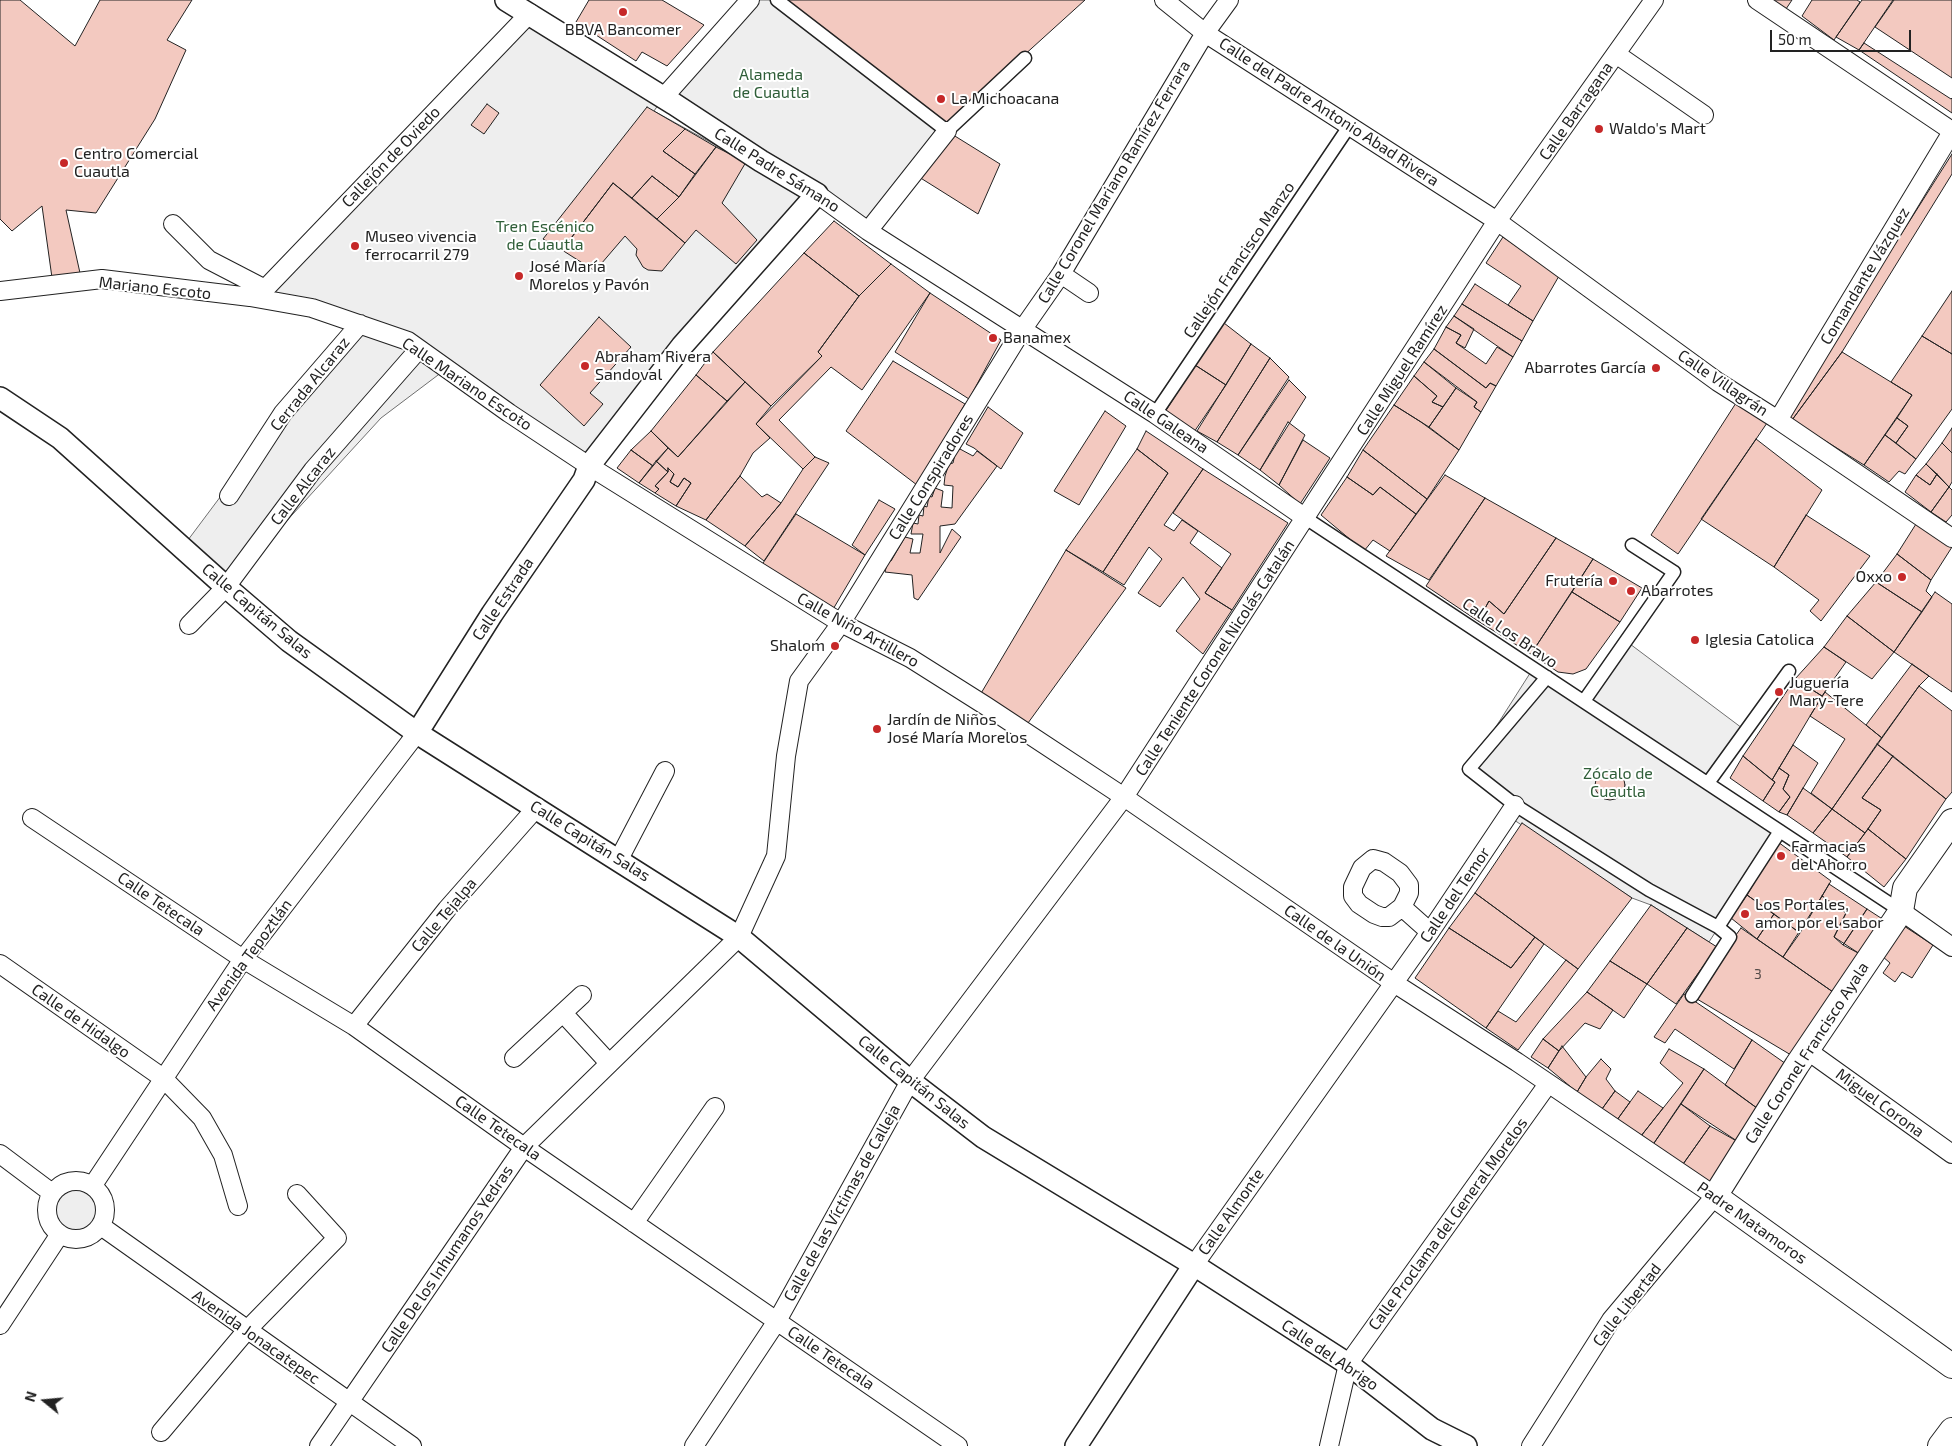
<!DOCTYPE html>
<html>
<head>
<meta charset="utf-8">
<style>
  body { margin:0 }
  #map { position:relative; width:1952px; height:1446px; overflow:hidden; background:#fff; font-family:"Exo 2",sans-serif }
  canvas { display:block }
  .north { position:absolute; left:20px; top:1376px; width:50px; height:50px; -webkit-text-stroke:4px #fff; paint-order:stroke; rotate:287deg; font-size:14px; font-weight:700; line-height:20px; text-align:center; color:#222 }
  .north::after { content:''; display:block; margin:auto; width:18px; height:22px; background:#222; clip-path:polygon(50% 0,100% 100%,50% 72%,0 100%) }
  .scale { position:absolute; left:1770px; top:30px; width:141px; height:22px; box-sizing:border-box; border:2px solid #222; border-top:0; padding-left:6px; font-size:15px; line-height:18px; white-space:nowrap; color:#222; -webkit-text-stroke:4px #fff; paint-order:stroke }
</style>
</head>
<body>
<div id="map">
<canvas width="1952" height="1446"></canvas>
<div class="north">N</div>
<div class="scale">50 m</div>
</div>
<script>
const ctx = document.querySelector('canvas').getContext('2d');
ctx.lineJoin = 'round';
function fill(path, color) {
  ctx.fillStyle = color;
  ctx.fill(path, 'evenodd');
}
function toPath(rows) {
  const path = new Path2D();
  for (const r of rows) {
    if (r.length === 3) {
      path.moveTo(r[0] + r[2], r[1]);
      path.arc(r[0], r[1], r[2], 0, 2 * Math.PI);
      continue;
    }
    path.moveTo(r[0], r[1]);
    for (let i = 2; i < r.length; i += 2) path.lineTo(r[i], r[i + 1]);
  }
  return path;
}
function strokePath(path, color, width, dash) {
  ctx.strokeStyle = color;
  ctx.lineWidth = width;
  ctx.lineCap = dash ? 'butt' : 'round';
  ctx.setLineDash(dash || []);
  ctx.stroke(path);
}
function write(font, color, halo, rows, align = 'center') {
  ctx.font = font + ' "Exo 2",sans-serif';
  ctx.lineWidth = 4;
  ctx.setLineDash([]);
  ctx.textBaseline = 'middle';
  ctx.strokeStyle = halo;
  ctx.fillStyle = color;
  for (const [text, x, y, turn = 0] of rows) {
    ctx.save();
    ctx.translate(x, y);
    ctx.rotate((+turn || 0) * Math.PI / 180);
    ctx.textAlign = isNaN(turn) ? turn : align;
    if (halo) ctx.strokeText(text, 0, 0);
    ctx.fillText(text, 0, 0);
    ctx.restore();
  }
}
const green = toPath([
  [750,0,777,0,947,131,868,231,817,194,589,466,446,369,381,418,226,587,182,548,283,413,359,324,250,297,530,13,663,98,750,0],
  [663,98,746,162,654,111,663,98],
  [1626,641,1746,731,1708,783,1780,831,1709,942,1651,905,1632,898,1508,816,1514,805,1469,769,1534,667,1584,701,1626,641],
  [76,1210,29]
]);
fill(green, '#eee');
strokePath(green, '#6f6f6f', 1);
const building = toPath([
  [0,0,20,0,75,46,100,0,192,0,167,40,186,50,155,119,96,213,66,210,82,282,53,285,42,206,12,231,0,219,0,0],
  [589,0,662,0,704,25,667,66,642,52,636,61,576,22,589,0],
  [787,0,1085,0,947,125,787,0],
  [1767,0,1792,0,1784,12,1767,0],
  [1812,0,1857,0,1860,2,1834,40,1802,16,1812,0],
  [1862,0,1893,0,1859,50,1836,37,1862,0],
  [1894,0,1952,0,1952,78,1875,27,1894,0],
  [1864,43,1951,99,1952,98,1952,113,1859,50,1864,43],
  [487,104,499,113,484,134,471,125,487,104],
  [647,107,685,129,663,151,695,174,679,197,652,176,632,198,613,183,562,250,543,239,647,107],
  [685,129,716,147,695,174,663,151,685,129],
  [950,133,1000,164,978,214,919,177,950,133],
  [716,147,746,162,722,203,757,240,736,264,696,230,685,243,657,219,679,197,716,147],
  [1952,154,1952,174,1842,352,1792,420,1788,413,1952,154],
  [652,176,679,197,657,219,632,198,652,176],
  [613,183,685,243,662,271,648,270,643,267,636,255,637,249,625,236,595,271,562,250,613,183],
  [834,221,891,264,859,296,804,253,834,221],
  [1503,237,1559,276,1533,321,1508,305,1521,286,1486,263,1503,237],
  [804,253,859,296,818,352,822,356,771,406,713,352,804,253],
  [891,264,930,293,862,390,831,367,779,420,815,457,803,469,756,424,822,356,818,352,859,296,891,264],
  [1475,284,1533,321,1522,341,1462,304,1475,284],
  [1952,291,1952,354,1922,336,1952,291],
  [930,293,1001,340,969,399,895,352,930,293],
  [1462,304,1522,341,1513,357,1454,316,1462,304],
  [1454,316,1474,329,1465,348,1456,343,1461,335,1446,327,1454,316],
  [599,317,631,347,590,393,603,404,584,426,540,385,599,317],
  [1224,323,1251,344,1226,385,1195,365,1224,323],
  [1446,327,1461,335,1456,343,1486,364,1497,347,1513,357,1496,386,1490,383,1486,388,1434,349,1446,327],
  [1922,336,1952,354,1952,409,1916,459,1896,443,1908,426,1897,418,1912,395,1891,382,1922,336],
  [1251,344,1270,358,1217,442,1197,431,1251,344],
  [1434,349,1486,388,1490,383,1496,386,1481,412,1474,407,1477,402,1424,362,1434,349],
  [713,352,745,382,727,401,696,375,713,352],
  [1842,352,1912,395,1864,465,1792,420,1842,352],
  [1270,358,1289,377,1238,455,1217,442,1270,358],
  [893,361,965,404,917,485,846,431,893,361],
  [1424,362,1456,388,1443,407,1432,402,1437,396,1414,376,1424,362],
  [1195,365,1226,385,1192,435,1163,415,1195,365],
  [696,375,727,401,678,457,651,431,696,375],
  [1414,376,1437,396,1432,402,1443,407,1429,427,1394,405,1414,376],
  [1289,380,1306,397,1260,470,1238,455,1289,380],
  [745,382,771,406,756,424,770,438,753,453,740,476,706,520,676,506,691,483,684,478,678,487,670,482,674,474,668,468,668,472,656,461,668,448,678,457,745,382],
  [1456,388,1477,402,1474,407,1481,412,1459,450,1429,427,1456,388],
  [1736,403,1767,423,1678,554,1651,535,1736,403],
  [1394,405,1421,422,1459,450,1427,499,1363,450,1394,405],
  [988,407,1023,433,1001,469,974,448,966,444,988,407],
  [1105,411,1126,426,1079,505,1054,491,1105,411],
  [1897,418,1908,426,1896,443,1885,435,1897,418],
  [1288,422,1305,435,1279,485,1260,470,1288,422],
  [1952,428,1952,453,1942,443,1952,428],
  [651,431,668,448,653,466,631,450,651,431],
  [1146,431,1203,469,1164,525,1174,531,1182,520,1198,531,1190,543,1222,568,1205,593,1232,610,1203,654,1176,631,1200,599,1183,577,1160,607,1138,593,1162,559,1149,547,1124,585,1103,572,1168,473,1137,449,1146,431],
  [1885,435,1916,459,1905,474,1899,471,1889,482,1864,465,1885,435],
  [1756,439,1822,490,1774,567,1701,519,1756,439],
  [1303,440,1330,458,1300,504,1279,485,1303,440],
  [1942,443,1952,453,1952,482,1949,487,1926,464,1942,443],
  [960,449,973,456,977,451,997,466,955,524,940,526,940,553,952,529,961,537,918,600,914,598,912,575,885,572,888,560,891,561,905,537,913,539,910,553,920,553,923,534,911,534,913,523,918,524,919,515,923,516,924,506,927,507,929,496,932,497,935,488,943,491,941,507,952,508,953,486,944,485,945,476,949,464,953,463,955,454,960,449],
  [1137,449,1168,473,1103,572,1066,550,1137,449],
  [631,450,653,466,639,483,617,468,631,450],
  [1363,450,1427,499,1416,514,1380,487,1373,495,1347,477,1363,450],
  [815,457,829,463,764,561,745,546,781,503,803,469,815,457],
  [656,461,668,472,655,486,659,489,655,493,639,483,656,461],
  [1926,464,1937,474,1930,485,1916,475,1926,464],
  [668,468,674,474,670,482,678,487,684,478,691,483,676,506,655,493,659,489,655,486,668,472,668,468],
  [1203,469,1288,523,1232,610,1205,593,1231,554,1173,513,1203,469],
  [1937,474,1949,487,1931,512,1905,492,1916,475,1930,485,1937,474],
  [1445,475,1485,498,1429,580,1386,556,1445,475],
  [740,476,762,497,767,494,781,503,745,546,706,520,740,476],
  [1347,477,1373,495,1380,487,1416,514,1390,551,1373,540,1364,551,1321,515,1347,477],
  [1949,487,1952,490,1952,515,1946,522,1931,512,1949,487],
  [1485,498,1556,538,1504,614,1489,601,1478,621,1426,586,1485,498],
  [879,500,895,509,865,555,852,545,879,500],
  [796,514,865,555,832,611,761,566,796,514],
  [1806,515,1870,556,1821,621,1810,611,1819,600,1774,567,1806,515],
  [1916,524,1952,547,1931,580,1897,554,1916,524],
  [1556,538,1593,559,1531,654,1478,621,1489,601,1504,614,1556,538],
  [1066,550,1126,588,1028,723,980,695,1066,550],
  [1897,554,1931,580,1926,591,1932,597,1922,612,1876,582,1897,554],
  [1593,559,1642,588,1620,622,1572,592,1593,559],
  [1876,582,1922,612,1894,652,1847,616,1876,582],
  [1572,592,1620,622,1586,669,1573,674,1558,672,1531,654,1572,592],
  [1935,592,1952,604,1952,692,1894,652,1935,592],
  [1847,616,1894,652,1872,679,1824,647,1847,616],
  [1824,647,1846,662,1822,696,1795,679,1824,647],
  [1912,664,1929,676,1919,686,1882,738,1866,725,1912,664],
  [1795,679,1822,696,1772,780,1743,756,1795,679],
  [1919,686,1952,711,1952,792,1946,799,1877,744,1919,686],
  [1825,692,1882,738,1832,809,1811,793,1845,739,1810,716,1825,692],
  [1877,744,1893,756,1862,798,1881,810,1865,833,1832,809,1877,744],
  [1793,745,1818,763,1787,815,1779,812,1790,797,1783,789,1789,775,1779,768,1793,745],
  [1743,756,1775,782,1763,801,1730,778,1743,756],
  [1893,756,1946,799,1906,859,1868,829,1881,810,1862,798,1893,756],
  [1779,768,1789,775,1783,789,1790,797,1779,812,1763,801,1775,782,1772,780,1779,768],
  [1610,785,15],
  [1803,788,1832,809,1813,833,1787,815,1803,788],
  [1832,809,1865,833,1847,857,1813,833,1832,809],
  [1522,823,1632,898,1578,969,1475,893,1522,823],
  [1868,829,1906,859,1884,887,1847,857,1868,829],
  [1778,842,1831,881,1800,933,1747,895,1778,842],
  [1829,884,1867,909,1843,945,1834,937,1846,913,1822,896,1829,884],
  [1475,893,1535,937,1511,968,1449,928,1475,893],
  [1747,895,1774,914,1757,939,1731,918,1747,895],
  [1822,896,1846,913,1834,937,1860,954,1833,992,1783,957,1822,896],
  [1651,905,1687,928,1647,984,1610,961,1651,905],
  [1867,909,1884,920,1860,954,1843,945,1867,909],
  [1774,914,1800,933,1783,957,1757,939,1774,914],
  [1904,926,1933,945,1912,978,1902,972,1895,982,1883,973,1890,963,1882,956,1904,926],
  [1449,928,1511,968,1535,937,1544,944,1486,1028,1415,978,1449,928],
  [1687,928,1717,947,1676,1004,1647,984,1687,928],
  [1741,928,1833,992,1791,1055,1692,996,1741,928],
  [1566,960,1578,969,1518,1050,1486,1028,1498,1011,1516,1022,1566,960],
  [1610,961,1647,984,1624,1018,1587,992,1610,961],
  [1587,992,1613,1010,1600,1029,1585,1023,1559,1051,1543,1039,1587,992],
  [1684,994,1752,1040,1734,1069,1675,1029,1665,1043,1654,1037,1684,994],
  [1543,1039,1559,1051,1548,1068,1531,1057,1543,1039],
  [1752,1040,1789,1066,1761,1111,1725,1085,1752,1040],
  [1562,1046,1586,1077,1577,1092,1548,1068,1562,1046],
  [1669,1049,1704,1069,1652,1146,1641,1136,1683,1083,1660,1063,1669,1049],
  [1601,1059,1611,1069,1606,1079,1615,1091,1602,1109,1577,1092,1586,1077,1601,1059],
  [1704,1069,1761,1111,1740,1143,1681,1104,1704,1069],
  [1615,1091,1630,1102,1617,1120,1602,1109,1615,1091],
  [1638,1091,1663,1108,1641,1136,1617,1120,1638,1091],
  [1681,1104,1710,1126,1681,1167,1652,1146,1681,1104],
  [1710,1126,1740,1143,1712,1186,1681,1167,1710,1126]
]);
fill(building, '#f3c9c0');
strokePath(building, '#222', 1);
const pedestrian = toPath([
  [777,0,947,131,1025,58],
  [1155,414,1350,125],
  [1307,519,1901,911],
  [1547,677,1469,769,1515,805,1649,890,1718,927],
  [1584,701,1674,572,1632,545],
  [1708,783,1789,671],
  [1692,996,1730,937,1718,927,1780,831]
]);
const minor = toPath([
  [1164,0,1205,33,1497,221,1718,382,1778,420,1952,538],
  [1757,0,1952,131],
  [1616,54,1704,115],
  [663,98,750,0],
  [817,194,868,231,1155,414,1307,519],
  [173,224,209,260,265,289],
  [868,231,947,131],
  [1061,274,1089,293],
  [0,291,102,279,250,297,312,308,408,341,509,413,589,466,841,623,910,658,986,706,1124,797,1394,983,1517,1062,1715,1196,1611,1320,1531,1446],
  [250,297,265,289,530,13],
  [1778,420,1952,132],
  [229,496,283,413,360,324],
  [189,625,226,587,313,470,419,349],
  [32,818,243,959,354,1026,524,1147,958,1446],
  [619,859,665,771],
  [1373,859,1384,862,1400,873,1409,885,1409,893,1402,907,1389,917,1382,917,1374,914,1359,904,1353,896,1353,887,1362,868,1373,859],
  [1402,907,1430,932],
  [1901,911,1952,947],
  [0,964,163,1078,202,1118,223,1155,238,1206],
  [563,1013,609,1063],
  [354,1026,447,909,537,807],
  [1808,1051,1952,1154],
  [514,1058,582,995],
  [0,1154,52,1193],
  [76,1210,29],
  [93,1185,243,959,417,733],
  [634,1223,715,1107],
  [101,1226,412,1446],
  [1194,1265,1430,932,1515,805],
  [0,1325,60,1234],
  [161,1432,247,1330,337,1238,297,1194],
  [319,1446,524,1147,739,937,776,856,786,756,799,681,841,623,1022,330,1061,274,1205,33,1229,0],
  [694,1446,777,1321,910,1081,1124,797,1497,221,1654,0],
  [1329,1446,1348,1364,1548,1084]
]);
const tertiary = toPath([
  [0,398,60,438,226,587,289,641,417,733,739,937,910,1081,983,1137,1194,1265,1348,1364,1432,1429,1466,1446],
  [417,733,492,614,584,480,589,466,682,346,817,194,761,161,674,104,506,0],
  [1076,1446,1194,1265]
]);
const secondary = toPath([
  [1952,821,1905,888,1901,911,1797,1065,1715,1196,1952,1366],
  [1940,1446,1952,1430]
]);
strokePath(pedestrian, '#222', 15);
strokePath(minor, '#222', 20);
strokePath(tertiary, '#222', 24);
strokePath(secondary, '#222', 26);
strokePath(pedestrian, '#fff', 12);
strokePath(minor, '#fff', 18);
strokePath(tertiary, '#fff', 21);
strokePath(secondary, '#fff', 24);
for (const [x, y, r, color] of [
  [623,12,5,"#c62828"],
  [941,99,5,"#c62828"],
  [1599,129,5,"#c62828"],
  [64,163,5,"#c62828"],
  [355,246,5,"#c62828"],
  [519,276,5,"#c62828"],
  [993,338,5,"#c62828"],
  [585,366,5,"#c62828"],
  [1656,368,5,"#c62828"],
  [1902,577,5,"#c62828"],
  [1613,581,5,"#c62828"],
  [1631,591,5,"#c62828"],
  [1695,640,5,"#c62828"],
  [835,646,5,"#c62828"],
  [1779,692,5,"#c62828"],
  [877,729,5,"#c62828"],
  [1781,856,5,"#c62828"],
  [1745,914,5,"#c62828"]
]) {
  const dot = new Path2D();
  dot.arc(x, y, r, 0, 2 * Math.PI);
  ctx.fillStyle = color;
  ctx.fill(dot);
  strokePath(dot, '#fff', 2);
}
write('14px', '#564c4a', null, [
  ["3",1758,974]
]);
write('16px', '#222', '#fff', [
  ["BBVA Bancomer",623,30,"center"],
  ["La Michoacana",951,99],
  ["Waldo's Mart",1609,129],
  ["Centro Comercial",74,154],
  ["Cuautla",74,172],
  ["Museo vivencia",365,237],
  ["ferrocarril 279",365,255],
  ["José María",529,267],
  ["Morelos y Pavón",529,285],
  ["Banamex",1003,338],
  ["Abraham Rivera",595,357],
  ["Sandoval",595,375],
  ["Abarrotes García",1646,368,"right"],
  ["Oxxo",1892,577,"right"],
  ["Frutería",1603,581,"right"],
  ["Abarrotes",1641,591],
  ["Iglesia Catolica",1705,640],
  ["Shalom",825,646,"right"],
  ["Juguería",1789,683],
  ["Mary-Tere",1789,701],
  ["Jardín de Niños",887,720],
  ["José María Morelos",887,738],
  ["Farmacias",1791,847],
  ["del Ahorro",1791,865],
  ["Los Portales,",1755,905],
  ["amor por el sabor",1755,923]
], 'left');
write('16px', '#2f5e38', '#fff', [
  ["Alameda",771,75],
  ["de Cuautla",771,93],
  ["Tren Escénico",545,227],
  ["de Cuautla",545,245],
  ["Zócalo de",1618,774],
  ["Cuautla",1618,792]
]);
write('16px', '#222', '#fff', [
  ["Calle Barragana",1576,111,-55],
  ["Calle del Padre Antonio Abad Rivera",1329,112,33],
  ["Callejón de Oviedo",391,157,-46],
  ["Calle Padre Sámano",777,170,32],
  ["Calle Coronel Mariano Ramírez Ferrara",1114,182,-59],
  ["Callejón Francisco Manzo",1239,260,-56],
  ["Comandante Vázquez",1865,276,-59],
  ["Mariano Escoto",155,288,6],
  ["Calle Miguel Ramírez",1402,370,-57],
  ["Calle Villagrán",1723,383,34],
  ["Cerrada Alcaraz",310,384,-51],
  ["Calle Mariano Escoto",467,384,34],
  ["Calle Galeana",1166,422,34],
  ["Calle Conspiradores",931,477,-58],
  ["Calle Alcaraz",303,486,-52],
  ["Calle Estrada",503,599,-56],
  ["Calle Capitán Salas",257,611,40],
  ["Calle Niño Artillero",858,630,29],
  ["Calle Los Bravo",1510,633,34],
  ["Calle Teniente Coronel Nicolás Catalán",1215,658,-57],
  ["Calle Capitán Salas",590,841,32],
  ["Calle del Temor",1455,895,-56],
  ["Calle Tetecala",161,904,34],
  ["Calle Tejalpa",444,915,-50],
  ["Calle de la Unión",1335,943,35],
  ["Avenida Tepoztlán",249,955,-54],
  ["Calle de Hidalgo",81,1021,35],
  ["Calle Coronel Francisco Ayala",1807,1053,-57],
  ["Calle Capitán Salas",914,1082,39],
  ["Miguel Corona",1880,1103,36],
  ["Calle Tetecala",498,1128,35],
  ["Calle de las Víctimas de Calleja",842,1203,-61],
  ["Calle Almonte",1231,1212,-55],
  ["Padre Matamoros",1752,1223,35],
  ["Calle Proclama del General Morelos",1448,1224,-54],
  ["Calle De los Inhumanos Yedras",447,1259,-56],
  ["Calle Libertad",1627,1305,-52],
  ["Avenida Jonacatepec",256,1337,35],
  ["Calle del Abrigo",1330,1355,34],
  ["Calle Tetecala",831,1358,34]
]);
</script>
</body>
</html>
